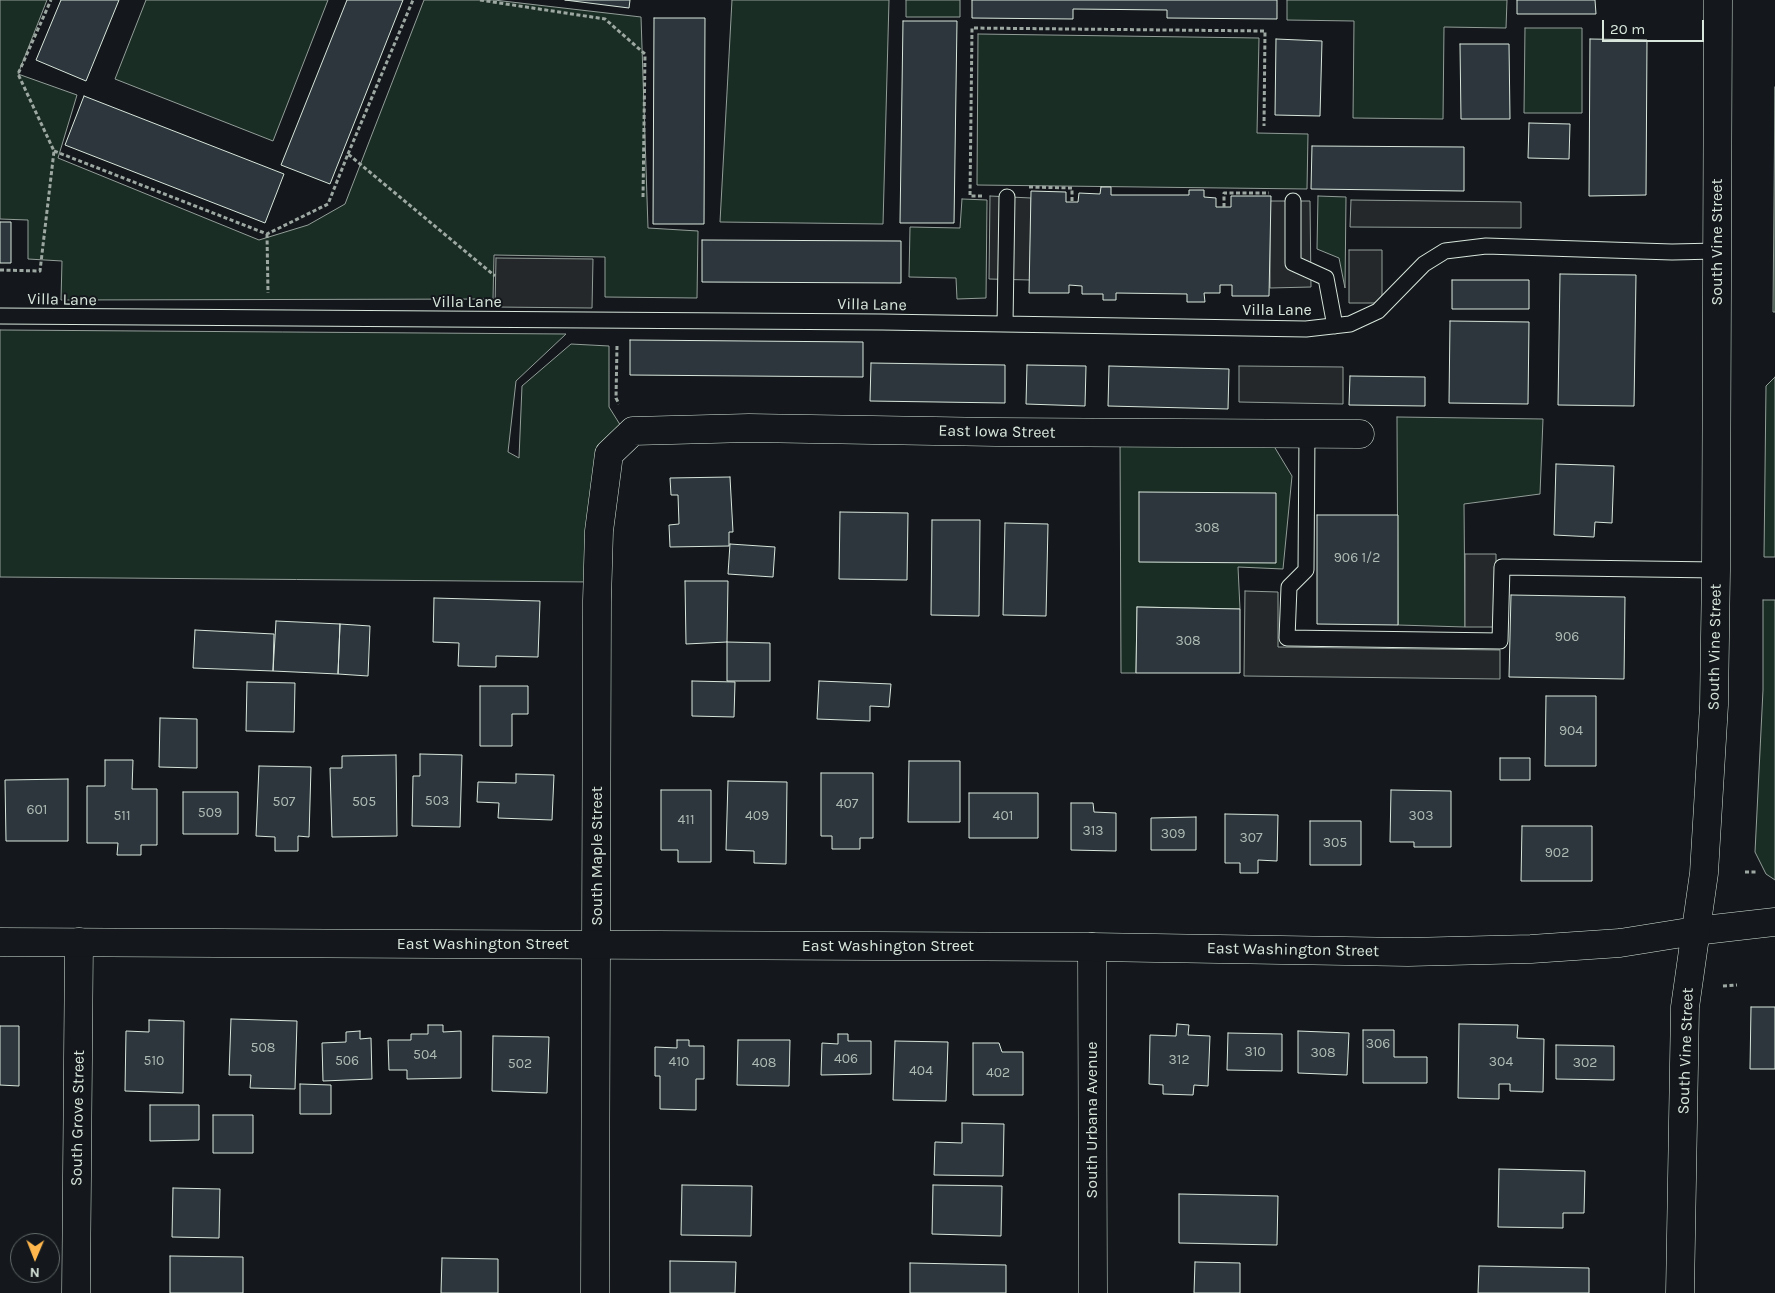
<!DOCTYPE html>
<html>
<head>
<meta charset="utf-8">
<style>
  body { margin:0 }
  #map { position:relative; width:1775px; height:1293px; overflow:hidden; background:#14181c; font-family:Karla,sans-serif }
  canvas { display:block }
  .north { position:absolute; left:10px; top:1233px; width:50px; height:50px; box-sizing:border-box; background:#14181c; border:1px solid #626a69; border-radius:50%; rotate:181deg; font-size:14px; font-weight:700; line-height:20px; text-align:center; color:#d8e6dc }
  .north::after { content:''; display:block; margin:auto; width:18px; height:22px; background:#ffb74d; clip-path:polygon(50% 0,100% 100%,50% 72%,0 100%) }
  .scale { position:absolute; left:1602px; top:20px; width:102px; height:22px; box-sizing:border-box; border:2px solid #d8e6dc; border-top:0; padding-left:6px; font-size:15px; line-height:18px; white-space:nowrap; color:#d8e6dc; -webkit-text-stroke:4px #14181c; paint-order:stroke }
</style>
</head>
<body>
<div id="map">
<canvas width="1775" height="1293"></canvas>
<div class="north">N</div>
<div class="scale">20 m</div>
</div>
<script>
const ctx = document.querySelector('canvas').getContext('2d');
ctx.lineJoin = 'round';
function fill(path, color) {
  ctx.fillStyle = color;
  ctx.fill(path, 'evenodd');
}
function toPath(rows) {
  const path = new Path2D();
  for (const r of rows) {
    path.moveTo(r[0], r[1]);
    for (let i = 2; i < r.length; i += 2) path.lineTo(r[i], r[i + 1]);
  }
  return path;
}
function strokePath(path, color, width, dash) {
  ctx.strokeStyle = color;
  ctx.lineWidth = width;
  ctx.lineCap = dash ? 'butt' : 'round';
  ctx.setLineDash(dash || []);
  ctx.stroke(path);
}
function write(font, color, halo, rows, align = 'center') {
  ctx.font = font + ' Karla,sans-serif';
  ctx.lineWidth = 4;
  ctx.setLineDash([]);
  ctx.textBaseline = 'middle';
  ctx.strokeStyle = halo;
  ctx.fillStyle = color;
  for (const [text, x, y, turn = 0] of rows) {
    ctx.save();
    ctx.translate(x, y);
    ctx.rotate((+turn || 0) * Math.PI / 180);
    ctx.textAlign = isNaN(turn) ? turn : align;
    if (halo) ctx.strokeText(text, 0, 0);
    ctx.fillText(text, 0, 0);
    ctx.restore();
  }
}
const green = toPath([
  [0,0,47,0,18,74,77,95,58,158,259,240,308,225,345,204,424,0,494,0,641,17,648,228,698,231,697,298,605,297,605,257,494,255,493,299,61,300,62,261,28,259,28,220,0,219,0,0],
  [146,0,328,0,273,141,115,79,146,0],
  [732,0,889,0,883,224,720,222,732,0],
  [906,0,960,0,960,17,906,17,906,0],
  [1287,0,1507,0,1506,28,1444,27,1443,119,1353,118,1354,21,1287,20,1287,0],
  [1525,28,1582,28,1582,113,1524,113,1525,28],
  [978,34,1259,38,1257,133,1308,134,1307,189,977,185,978,34],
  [1775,87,1775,312,1773,312,1775,87],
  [1318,196,1346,197,1345,288,1339,258,1317,249,1318,196],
  [962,199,987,200,986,298,957,299,956,278,909,277,910,227,960,228,962,199],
  [0,330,566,334,516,381,508,452,519,458,522,386,571,344,609,346,609,407,624,431,593,582,0,577,0,330],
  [1775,377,1775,557,1764,557,1766,386,1775,377],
  [1397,417,1543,419,1540,494,1464,504,1465,627,1398,625,1397,417],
  [1120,432,1266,433,1292,476,1283,569,1238,567,1240,609,1137,607,1136,673,1121,673,1120,432],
  [1763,600,1775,600,1775,880,1766,874,1755,852,1763,690,1763,600]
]);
fill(green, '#1a2d24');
strokePath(green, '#939e99', 1);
const parking = toPath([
  [990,196,1031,198,1030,280,989,279,990,196],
  [1351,200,1521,202,1521,228,1350,227,1351,200],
  [1270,201,1310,201,1311,287,1270,288,1270,201],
  [1349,250,1382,250,1382,303,1349,303,1349,250],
  [496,258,593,259,592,308,495,307,496,258],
  [1239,366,1343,367,1343,404,1239,402,1239,366],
  [1465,554,1496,554,1496,627,1465,627,1465,554],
  [1245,591,1278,592,1278,647,1500,650,1500,679,1244,676,1245,591]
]);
fill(parking, '#24282b');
strokePath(parking, '#939e99', 1);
const building = toPath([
  [61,0,119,0,86,81,36,60,61,0],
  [347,0,403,0,330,184,281,165,347,0],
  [565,0,630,0,629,8,565,0],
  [972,0,1277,0,1277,19,1167,18,1167,10,1073,9,1073,19,972,18,972,0],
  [1517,0,1595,0,1596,14,1517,14,1517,0],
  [654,18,705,18,704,224,653,224,654,18],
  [903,21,957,21,954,223,900,223,903,21],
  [1276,39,1322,41,1320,116,1275,115,1276,39],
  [1590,39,1647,40,1646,195,1589,196,1590,39],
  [1460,44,1509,44,1510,119,1461,119,1460,44],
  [84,96,284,174,265,223,65,145,84,96],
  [1529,123,1570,124,1569,159,1528,158,1529,123],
  [1312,146,1464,147,1464,191,1311,189,1312,146],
  [1101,187,1111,187,1111,195,1189,195,1189,190,1204,190,1204,197,1216,198,1216,207,1231,207,1231,196,1271,196,1269,296,1232,296,1232,285,1220,285,1220,293,1204,293,1205,302,1187,302,1187,294,1116,293,1116,300,1103,300,1103,294,1082,294,1082,286,1069,285,1069,293,1029,293,1031,191,1066,192,1066,202,1078,202,1079,193,1100,194,1101,187],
  [0,222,11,222,11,263,0,263,0,222],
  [702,240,901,241,901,283,702,282,702,240],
  [1560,274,1636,275,1634,406,1558,405,1560,274],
  [1452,280,1529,280,1529,309,1452,309,1452,280],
  [1450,321,1529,322,1528,404,1449,403,1450,321],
  [630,340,863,342,863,377,630,375,630,340],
  [871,363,1005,365,1005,403,870,401,871,363],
  [1027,365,1086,366,1085,406,1026,404,1027,365],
  [1109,366,1229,369,1228,409,1108,406,1109,366],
  [1350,376,1425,377,1425,406,1349,405,1350,376],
  [1556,464,1614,466,1612,523,1595,522,1594,537,1554,535,1556,464],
  [730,477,733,532,729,532,729,546,670,547,669,525,679,524,678,495,671,495,670,478,730,477],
  [1139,492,1276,493,1276,563,1139,562,1139,492],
  [840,512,908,513,907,580,839,579,840,512],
  [1317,515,1398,515,1398,625,1317,624,1317,515],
  [932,520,980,520,979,616,931,615,932,520],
  [1005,523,1048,524,1046,616,1003,615,1005,523],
  [730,544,775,547,773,577,728,574,730,544],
  [685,581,728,581,727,642,686,644,685,581],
  [1511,595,1625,597,1624,679,1509,677,1511,595],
  [434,598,540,601,538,657,496,656,496,667,458,666,459,643,433,642,434,598],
  [1137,607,1240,609,1240,673,1136,673,1137,607],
  [276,621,340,624,338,674,273,671,276,621],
  [340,624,370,626,368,676,338,674,340,624],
  [195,630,274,634,273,671,193,668,195,630],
  [727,642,770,643,770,681,727,681,727,642],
  [692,681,735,682,734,717,692,716,692,681],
  [819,681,891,684,889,707,870,706,870,721,817,719,819,681],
  [247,682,295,683,294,732,246,731,247,682],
  [480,686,528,686,528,714,512,714,512,746,480,746,480,686],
  [1546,696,1596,696,1596,766,1545,766,1546,696],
  [160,718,197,719,197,768,159,767,160,718],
  [420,754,462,755,460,827,412,826,413,776,420,776,420,754],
  [396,755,397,836,332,837,330,768,342,768,342,756,396,755],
  [1500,758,1530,758,1530,780,1500,780,1500,758],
  [105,760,133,760,132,789,157,789,157,845,141,845,141,855,117,855,118,843,87,843,87,786,105,786,105,760],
  [909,761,960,761,960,822,908,822,909,761],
  [259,766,311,767,309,837,298,836,298,851,275,851,275,837,256,836,259,766],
  [821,773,873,773,873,838,860,838,860,849,832,849,832,836,821,836,821,773],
  [516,774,554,775,552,820,498,818,499,803,477,802,478,782,516,783,516,774],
  [68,779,68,841,6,841,5,780,68,779],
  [728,781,787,782,786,864,754,863,754,851,726,850,728,781],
  [661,790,711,790,711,862,678,862,678,850,661,850,661,790],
  [1391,790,1451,791,1451,847,1414,847,1414,842,1390,842,1391,790],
  [183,792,238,792,238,834,183,834,183,792],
  [969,793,1038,793,1038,838,969,838,969,793],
  [1071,803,1093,803,1094,812,1116,813,1116,851,1071,850,1071,803],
  [1225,814,1278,815,1277,861,1258,860,1258,873,1240,873,1240,863,1225,863,1225,814],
  [1196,817,1196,850,1151,850,1151,818,1196,817],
  [1310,821,1361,821,1361,865,1310,865,1310,821],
  [1522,826,1592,826,1592,881,1521,881,1522,826],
  [1751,1007,1775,1007,1775,1069,1750,1069,1751,1007],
  [231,1019,297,1021,295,1089,250,1088,251,1075,229,1075,231,1019],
  [149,1020,184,1021,183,1093,125,1091,126,1031,149,1032,149,1020],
  [1177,1024,1189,1025,1188,1035,1210,1036,1208,1086,1194,1085,1193,1095,1163,1094,1163,1085,1149,1084,1150,1035,1176,1036,1177,1024],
  [1459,1024,1518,1025,1517,1038,1544,1039,1543,1092,1510,1091,1510,1084,1499,1084,1499,1099,1458,1098,1459,1024],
  [428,1025,443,1025,443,1032,461,1031,461,1078,407,1079,407,1070,389,1070,388,1040,411,1040,411,1034,428,1034,428,1025],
  [0,1026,19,1026,19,1086,0,1085,0,1026],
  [1363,1030,1394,1030,1394,1057,1427,1057,1427,1083,1363,1083,1363,1030],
  [360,1031,360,1039,371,1038,372,1079,323,1081,322,1043,346,1042,346,1032,360,1031],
  [1298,1031,1349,1033,1347,1075,1298,1073,1298,1031],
  [1228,1033,1282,1034,1282,1071,1227,1070,1228,1033],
  [838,1034,848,1034,848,1041,871,1041,871,1074,821,1075,822,1043,838,1044,838,1034],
  [493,1036,549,1037,547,1093,492,1091,493,1036],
  [677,1040,689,1040,689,1046,704,1046,704,1079,696,1079,696,1110,660,1109,660,1076,655,1076,655,1047,677,1048,677,1040],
  [738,1040,790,1040,789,1086,737,1085,738,1040],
  [895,1041,948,1042,946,1101,893,1100,895,1041],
  [973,1043,999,1043,1002,1052,1023,1052,1023,1095,973,1095,973,1043],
  [1556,1045,1614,1046,1614,1080,1556,1079,1556,1045],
  [300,1084,331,1085,331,1114,300,1114,300,1084],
  [150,1105,199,1105,199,1140,150,1141,150,1105],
  [213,1115,253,1115,253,1153,213,1153,213,1115],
  [962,1123,1004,1124,1003,1176,934,1175,935,1142,962,1143,962,1123],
  [1499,1169,1585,1171,1584,1213,1563,1213,1563,1228,1498,1227,1499,1169],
  [682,1185,752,1186,751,1236,681,1235,682,1185],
  [933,1185,1002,1186,1001,1236,932,1234,933,1185],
  [173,1188,220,1189,219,1238,172,1237,173,1188],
  [1179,1194,1278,1196,1277,1245,1179,1243,1179,1194],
  [170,1256,243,1257,243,1293,170,1293,170,1256],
  [442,1258,498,1259,498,1293,441,1293,442,1258],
  [670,1261,736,1262,735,1293,670,1293,670,1261],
  [1195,1262,1240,1263,1240,1293,1194,1293,1195,1262],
  [910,1263,1006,1265,1006,1293,910,1293,910,1263],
  [1479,1266,1589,1268,1589,1293,1478,1293,1479,1266]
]);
fill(building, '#2c363c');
strokePath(building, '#d8e6dc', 1);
const lane = toPath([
  [1293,201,1293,263,1326,278,1335,326],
  [0,316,882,322,1306,329,1350,324,1378,311,1424,264,1445,251,1486,246,1672,252,1717,251],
  [1005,324,1007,197],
  [1307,433,1306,570,1289,587,1287,638,1500,641,1502,567,1716,570]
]);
const street = toPath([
  [1695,931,1775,922],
  [1092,947,1093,1293],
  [76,1293,79,942],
  [595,1293,597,601,599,531,609,454,633,431,749,428,996,432,1360,434]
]);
const secondary = toPath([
  [0,942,1092,947,1408,952,1531,949,1620,943,1695,931],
  [1680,1293,1685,1007,1704,873,1714,705,1716,570,1718,0]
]);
strokePath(lane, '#d8e6dc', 17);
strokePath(street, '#d8e6dc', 29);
strokePath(secondary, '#d8e6dc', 29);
strokePath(toPath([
  [480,0,605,19,645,54,643,197],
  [54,151,267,234,328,204,348,154,495,276],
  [348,154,413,0],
  [1029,187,1072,188,1072,201],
  [982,196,970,196,972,28,1265,31,1264,126],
  [1224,207,1224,193,1269,193],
  [267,234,268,293],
  [0,270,40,271,54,151,18,74,51,0],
  [617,346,616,398,619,404],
  [1745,872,1756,872],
  [1723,986,1737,985]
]), '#9da8a2', 3, [4, 2.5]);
strokePath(lane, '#14181c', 15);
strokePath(street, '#14181c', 28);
strokePath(secondary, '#14181c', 28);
write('14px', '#adbab4', null, [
  ["308",1207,528],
  ["906 1/2",1357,558],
  ["906",1567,637],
  ["308",1188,641],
  ["904",1571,731],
  ["503",437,801],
  ["507",284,802],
  ["505",364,802],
  ["407",847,804],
  ["601",37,810],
  ["509",210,813],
  ["511",122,816],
  ["409",757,816],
  ["401",1003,816],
  ["303",1421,816],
  ["411",686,820],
  ["313",1093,831],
  ["309",1173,834],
  ["307",1251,838],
  ["305",1335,843],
  ["902",1557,853],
  ["306",1378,1044],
  ["508",263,1048],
  ["310",1255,1052],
  ["308",1323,1053],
  ["504",425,1055],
  ["406",846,1059],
  ["312",1179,1060],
  ["510",154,1061],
  ["506",347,1061],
  ["410",679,1062],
  ["304",1501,1062],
  ["408",764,1063],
  ["302",1585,1063],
  ["502",520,1064],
  ["404",921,1071],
  ["402",998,1073]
]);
write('16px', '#d8e6dc', '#14181c', [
  ["South Vine Street",1717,242,-90],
  ["Villa Lane",62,300,1],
  ["Villa Lane",467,302],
  ["Villa Lane",872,305,1],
  ["Villa Lane",1277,310],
  ["East Iowa Street",997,432,1],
  ["South Vine Street",1715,647,-89],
  ["South Maple Street",597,856,-90],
  ["East Washington Street",483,944],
  ["East Washington Street",888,946],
  ["East Washington Street",1293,950,1],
  ["South Vine Street",1686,1051,-88],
  ["South Grove Street",78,1118,-89],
  ["South Urbana Avenue",1092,1120,-90]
]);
</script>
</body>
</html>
